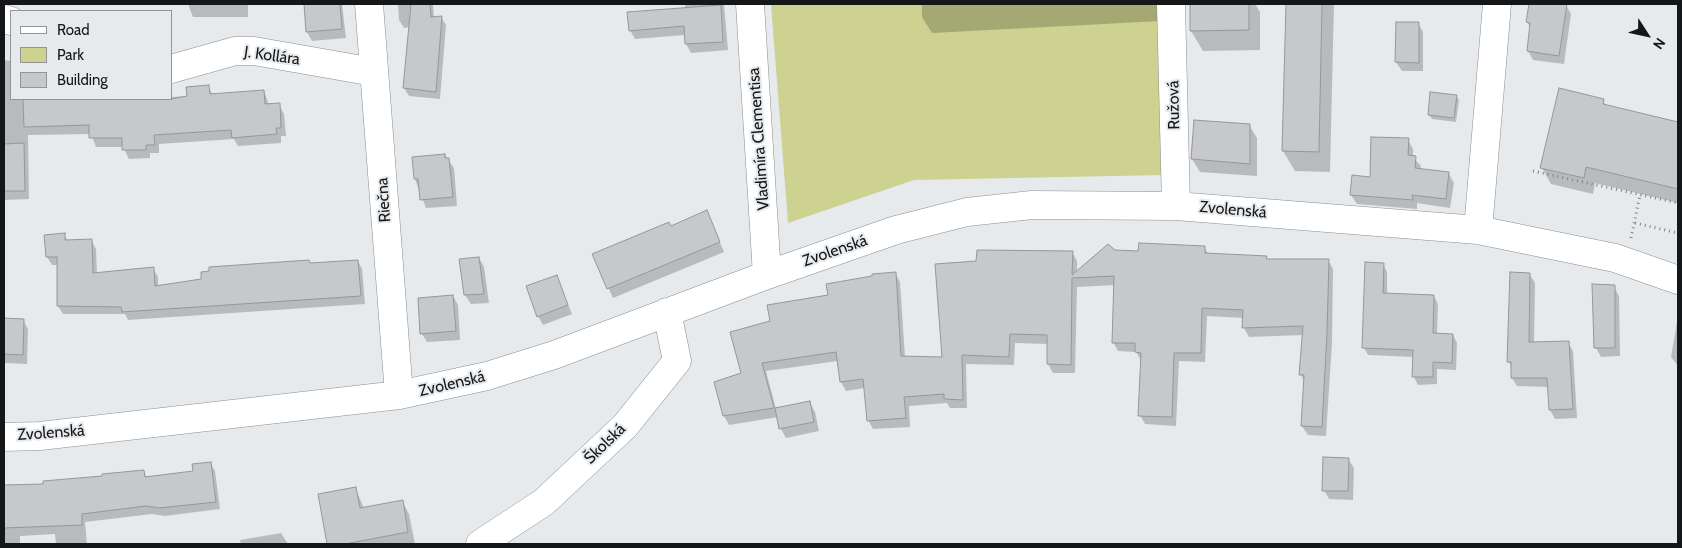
<!DOCTYPE html>
<html>
<head>
<meta charset="utf-8">
<style>
  body { margin:0 }
  #map { position:relative; width:1682px; height:548px; overflow:hidden; background:#e7eaed; font-family:Cabin,sans-serif }
  canvas { display:block }
  .frame { position:absolute; inset:0; border:5px solid #151617; pointer-events:none }
  .legend { position:absolute; left:10px; top:10px; width:162px; height:90px; box-sizing:border-box; background:#e7eaed; border:1px solid #939597; margin:0; padding:6px 9px; list-style:none; font-size:15px; color:#151617 }
  .legend li { display:flex; align-items:center; gap:10px; height:25px }
  .legend b { width:25px; border:1px solid #939597 }
  .north { position:absolute; left:1622px; top:10px; width:50px; height:50px; -webkit-text-stroke:4px #e7eaed; paint-order:stroke; rotate:125deg; font-size:14px; font-weight:700; line-height:20px; text-align:center; color:#151617 }
  .north::after { content:''; display:block; margin:auto; width:18px; height:22px; background:#151617; clip-path:polygon(50% 0,100% 100%,50% 72%,0 100%) }
</style>
</head>
<body>
<div id="map">
<canvas width="1682" height="548"></canvas>
<div class="frame"></div>
<ul class="legend">
<li><b style="height:6px;background:#fff"></b>Road</li>
<li><b style="height:14px;background:#cdd290"></b>Park</li>
<li><b style="height:14px;background:#c6c8cb"></b>Building</li>
</ul>
<div class="north">N</div>
</div>
<script>
const ctx = document.querySelector('canvas').getContext('2d');
ctx.lineJoin = 'round';
function fill(path, color) {
  ctx.fillStyle = color;
  ctx.fill(path, 'evenodd');
}
function toPath(rows) {
  const path = new Path2D();
  for (const r of rows) {
    path.moveTo(r[0], r[1]);
    for (let i = 2; i < r.length; i += 2) path.lineTo(r[i], r[i + 1]);
  }
  return path;
}
function strokePath(path, color, width, dash) {
  ctx.strokeStyle = color;
  ctx.lineWidth = width;
  ctx.lineCap = dash ? 'butt' : 'round';
  ctx.setLineDash(dash || []);
  ctx.stroke(path);
}
function write(font, color, halo, rows, align = 'center') {
  ctx.font = font + ' Cabin,sans-serif';
  ctx.lineWidth = 4;
  ctx.setLineDash([]);
  ctx.textBaseline = 'middle';
  ctx.strokeStyle = halo;
  ctx.fillStyle = color;
  for (const [text, x, y, turn = 0] of rows) {
    ctx.save();
    ctx.translate(x, y);
    ctx.rotate((+turn || 0) * Math.PI / 180);
    ctx.textAlign = isNaN(turn) ? turn : align;
    if (halo) ctx.strokeText(text, 0, 0);
    ctx.fillText(text, 0, 0);
    ctx.restore();
  }
}
fill(toPath([
  [771,4,1158,4,1163,175,914,180,788,223]
]), '#cdd290');
fill(toPath([
  [188,4,248,4,248,17,193,17],
  [305,4,342,4,346,38,312,41,307,32],
  [398,4,433,4,434,18,441,17,446,25,440,99,409,96,404,88,410,27,404,28,399,20],
  [685,4,724,4,728,50,691,53,686,44,685,35,635,39,630,30,685,8],
  [922,4,1160,4,1161,21,932,33,922,17],
  [1191,4,1255,4,1260,12,1260,50,1203,51,1191,31],
  [1287,4,1334,4,1330,172,1295,171,1283,151],
  [1530,4,1566,5,1571,14,1564,64,1533,60,1528,51,1531,28,1527,22],
  [1418,23,1423,32,1423,71,1402,71,1396,62],
  [4,60,11,61,11,99,171,99,171,97,188,96,208,87,213,95,264,91,269,105,279,105,284,114,286,136,281,136,281,143,238,146,234,139,159,144,159,153,150,153,150,158,129,159,123,147,96,147,91,134,28,135,29,199,4,200],
  [1456,96,1459,100,1456,122,1432,119,1429,115],
  [1603,100,1606,106,1678,123,1678,203,1595,183,1593,194,1551,184,1542,168],
  [1195,121,1249,125,1257,138,1257,176,1200,172,1192,159],
  [1408,140,1413,149,1413,157,1421,166,1420,170,1449,174,1454,183,1450,208,1417,203,1417,209,1357,204,1351,195],
  [445,155,454,168,457,206,426,208,415,179],
  [711,221,724,252,613,298,594,255,671,228],
  [64,235,68,241,91,240,96,249,97,274,153,269,158,277,158,287,310,264,358,261,362,269,365,304,128,320,125,314,63,314,58,306,58,265,52,265,47,257],
  [1204,247,1208,254,1266,257,1268,260,1328,260,1333,269,1332,343,1326,436,1308,435,1302,426,1305,382,1301,375,1303,335,1249,337,1244,328,1244,318,1207,316,1205,362,1179,361,1176,426,1145,424,1140,415,1142,362,1136,352,1118,351,1113,342,1115,285,1077,287,1075,373,1053,373,1048,364,1048,344,1015,343,1014,365,966,364,967,408,950,408,947,403,909,406,910,427,873,429,868,420,865,388,846,391,841,382,838,361,766,371,776,409,810,403,815,412,819,431,786,438,781,429,778,417,729,425,724,416,715,383,742,373,771,321,829,296,895,273,900,282,905,357,943,358,1072,252,1077,261,1077,272,1114,251,1139,252],
  [479,258,484,267,489,303,471,304,465,295],
  [1383,264,1387,272,1387,295,1434,296,1438,304,1437,335,1453,335,1457,343,1456,370,1437,369,1437,384,1418,385,1414,377,1414,357,1368,355,1364,348],
  [1530,275,1535,283,1534,343,1568,343,1573,351,1577,418,1555,419,1550,410,1549,387,1517,386,1512,378,1512,368,1509,362],
  [556,276,572,314,543,325,538,316],
  [1593,286,1614,287,1619,296,1620,356,1601,357,1596,348],
  [453,296,458,305,460,340,427,342,422,334],
  [1678,316,1678,366,1671,357],
  [4,320,23,320,28,329,27,364,4,363],
  [1348,459,1354,468,1353,500,1329,499,1324,490],
  [210,463,215,471,220,509,165,516,152,514,85,522,87,544,56,544,55,534,20,536,20,544,4,544,4,486,44,486,143,471,147,478,194,472],
  [355,488,364,508,402,501,409,514,415,544,329,544,319,495],
  [281,533,288,544,241,544,240,540]
]), '#0003');
const building = toPath([
  [304,4,340,4,342,29,306,32,304,4],
  [411,4,430,4,431,17,442,16,436,92,403,88,411,4],
  [1190,4,1249,4,1249,30,1190,31,1190,4],
  [1286,4,1322,4,1319,152,1282,151,1286,4],
  [1529,4,1567,4,1559,56,1527,51,1530,23,1526,22,1529,4],
  [721,5,723,42,685,44,684,26,629,31,627,12,721,5],
  [1396,22,1419,22,1419,63,1395,62,1396,22],
  [209,85,210,94,264,90,265,104,280,103,281,128,276,128,277,134,232,138,231,130,154,135,155,145,146,145,146,150,122,150,122,138,89,138,89,125,24,127,23,99,171,99,187,96,186,87,209,85],
  [1559,88,1604,99,1603,104,1678,122,1678,189,1586,167,1584,178,1540,168,1559,88],
  [1430,92,1457,95,1454,118,1428,115,1430,92],
  [1194,120,1250,124,1250,164,1191,159,1194,120],
  [1371,137,1409,138,1408,155,1416,156,1415,168,1449,172,1446,199,1412,195,1413,200,1350,195,1352,175,1370,177,1371,137],
  [24,143,25,191,4,191,4,144,24,143],
  [445,154,445,158,449,158,453,197,420,200,418,179,414,179,412,157,445,154],
  [707,210,720,242,607,289,592,254,669,222,671,226,707,210],
  [65,233,65,240,92,239,93,273,154,267,155,286,201,279,201,272,209,271,209,267,309,260,310,263,358,260,361,296,122,312,121,307,57,306,57,257,46,257,44,235,65,233],
  [1139,243,1205,246,1205,253,1267,256,1266,259,1329,259,1327,333,1322,427,1301,426,1304,375,1299,375,1303,326,1242,328,1243,310,1202,308,1201,353,1174,353,1172,417,1138,416,1141,353,1135,352,1135,343,1112,343,1114,276,1072,278,1071,365,1047,364,1047,335,1010,334,1009,357,962,355,963,400,944,399,944,394,904,397,906,418,867,421,863,379,840,382,836,352,762,363,774,408,723,416,714,382,741,373,730,332,770,321,767,305,828,295,826,284,872,276,872,274,896,272,901,356,942,357,935,264,976,261,977,250,1073,251,1072,275,1108,244,1115,250,1138,251,1139,243],
  [479,257,484,294,464,295,459,259,479,257],
  [1365,262,1384,263,1383,293,1434,295,1433,333,1453,334,1452,363,1433,362,1433,377,1412,377,1413,350,1362,348,1365,262],
  [1510,272,1530,273,1529,342,1569,341,1573,409,1549,410,1547,378,1511,378,1511,362,1507,362,1510,272],
  [557,275,568,305,537,317,526,286,557,275],
  [1592,284,1615,285,1615,348,1594,348,1592,284],
  [453,295,456,331,420,334,418,298,453,295],
  [4,318,24,319,23,355,4,354,4,318],
  [810,401,814,422,779,429,775,408,810,401],
  [1323,457,1349,458,1348,491,1322,491,1323,457],
  [211,462,216,502,159,508,146,506,82,514,82,525,4,528,4,485,43,484,43,481,102,476,102,474,144,470,145,477,193,471,192,464,211,462],
  [356,487,360,508,403,500,408,532,345,544,327,544,318,494,356,487]
]);
fill(building, '#c6c8cb');
strokePath(building, '#949699', 1);
const minor = toPath([
  [369,4,399,395],
  [750,4,767,275],
  [1171,4,1176,206],
  [4,19,11,21],
  [171,69,235,51,254,51,374,72],
  [1478,230,1497,4],
  [4,437,40,436,399,395,487,376,554,355,767,275,896,230,967,212,1032,205,1176,206,1478,230,1615,258,1678,280],
  [480,544,544,502,625,426,677,361,667,312]
]);
strokePath(minor, '#8b8d91', 29);
strokePath(toPath([
  [1533,171,1678,203],
  [1635,223,1678,233],
  [1631,238,1640,195]
]), '#808284', 3, [1, 4]);
strokePath(minor, '#fff', 28);
write('16px', '#151617', '#e7eaed', [
  ["J. Kollára",272,56,8],
  ["Ružová",1174,105,-91],
  ["Vladimíra Clementisa",759,139,-94],
  ["Riečna",384,200,-94],
  ["Zvolenská",1233,210,5],
  ["Zvolenská",835,251,-19],
  ["Zvolenská",452,384,-13],
  ["Zvolenská",51,433,-4],
  ["Školská",605,444,-44]
]);
</script>
</body>
</html>
